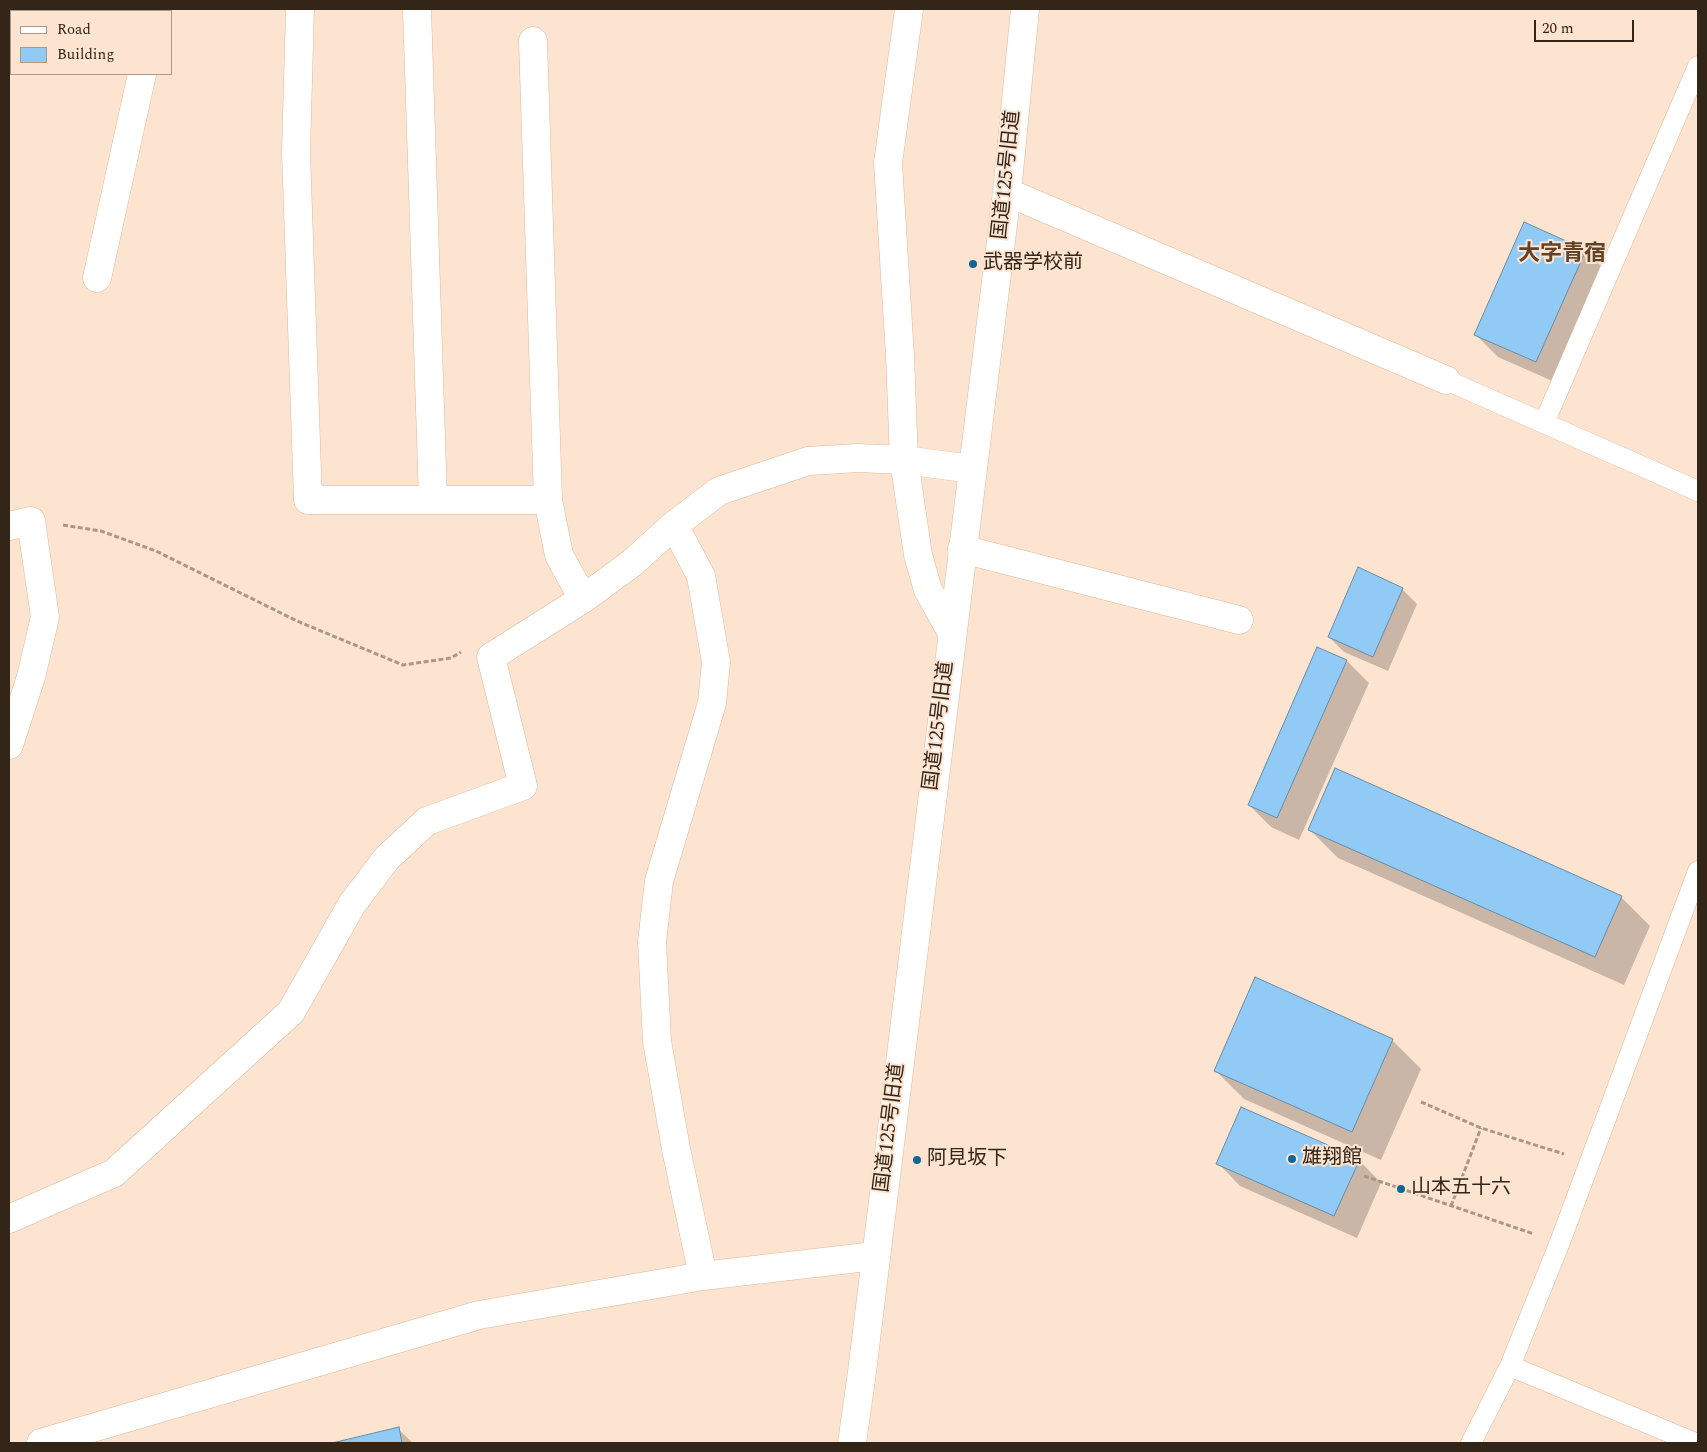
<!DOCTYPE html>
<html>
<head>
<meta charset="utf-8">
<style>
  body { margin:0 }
  #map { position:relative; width:1707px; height:1452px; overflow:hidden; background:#fce4d1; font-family:Spectral,serif }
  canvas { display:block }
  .frame { position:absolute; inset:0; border:10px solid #332518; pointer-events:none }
  .legend { position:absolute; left:10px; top:10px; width:162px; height:65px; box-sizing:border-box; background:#fce4d1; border:1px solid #ac9887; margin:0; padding:6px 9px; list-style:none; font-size:15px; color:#332518 }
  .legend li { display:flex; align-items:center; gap:10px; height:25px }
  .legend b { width:25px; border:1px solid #ac9887 }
  .scale { position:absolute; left:1534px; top:20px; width:100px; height:22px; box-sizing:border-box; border:2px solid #332518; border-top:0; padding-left:6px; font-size:15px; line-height:18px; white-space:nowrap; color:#332518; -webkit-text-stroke:4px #fce4d1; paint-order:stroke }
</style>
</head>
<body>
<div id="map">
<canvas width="1707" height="1452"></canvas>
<div class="frame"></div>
<ul class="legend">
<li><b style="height:6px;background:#fff"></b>Road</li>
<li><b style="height:14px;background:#91caf5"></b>Building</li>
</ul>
<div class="scale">20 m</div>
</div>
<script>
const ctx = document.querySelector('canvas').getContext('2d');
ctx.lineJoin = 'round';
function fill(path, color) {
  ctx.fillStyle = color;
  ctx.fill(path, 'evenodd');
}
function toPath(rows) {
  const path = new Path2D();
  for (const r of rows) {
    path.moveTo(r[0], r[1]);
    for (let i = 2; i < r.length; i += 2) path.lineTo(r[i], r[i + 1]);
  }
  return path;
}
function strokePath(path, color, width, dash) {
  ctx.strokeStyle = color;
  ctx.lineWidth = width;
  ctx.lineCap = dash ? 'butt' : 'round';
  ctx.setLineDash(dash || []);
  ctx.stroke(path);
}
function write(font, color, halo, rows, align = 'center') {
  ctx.font = font + ' Spectral,"Noto Sans JP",serif';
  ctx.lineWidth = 4;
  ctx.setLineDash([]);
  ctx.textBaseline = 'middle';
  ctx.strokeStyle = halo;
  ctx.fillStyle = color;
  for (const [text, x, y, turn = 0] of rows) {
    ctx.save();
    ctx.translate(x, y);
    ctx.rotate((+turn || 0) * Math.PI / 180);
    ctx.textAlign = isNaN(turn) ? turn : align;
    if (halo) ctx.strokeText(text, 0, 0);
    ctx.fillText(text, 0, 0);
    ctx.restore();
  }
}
fill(toPath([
  [1586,251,1608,273,1559,384,1498,357,1476,335],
  [1402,589,1417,604,1388,671,1344,652,1329,637],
  [1347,661,1369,683,1299,840,1271,827,1249,805],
  [1309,829,1621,897,1650,926,1624,985,1338,858],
  [1392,1040,1421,1069,1381,1160,1244,1099,1215,1070],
  [1359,1160,1381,1183,1357,1238,1240,1186,1218,1163],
  [398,1429,413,1443,338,1443]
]), '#0003');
const building = toPath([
  [1524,222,1586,250,1536,362,1474,335,1524,222],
  [1358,567,1403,588,1373,657,1328,637,1358,567],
  [1317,647,1347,660,1277,818,1248,805,1317,647],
  [1335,768,1622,896,1595,957,1308,830,1335,768],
  [1255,977,1393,1039,1352,1132,1214,1071,1255,977],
  [1241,1107,1360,1159,1334,1216,1216,1164,1241,1107],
  [399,1427,402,1443,332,1443,399,1427]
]);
fill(building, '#91caf5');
strokePath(building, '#668ca8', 1);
const service = toPath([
  [1446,380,1698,491],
  [1544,423,1698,66],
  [1510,1366,1695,1443],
  [1471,1443,1510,1366,1560,1242,1698,871]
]);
const minor = toPath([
  [300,9,296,152,308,500,548,500,559,555,583,599],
  [417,9,433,500],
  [909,9,888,163,900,356,904,460,918,555,928,590,952,633],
  [156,11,157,9],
  [533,41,548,500],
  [97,278,142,74],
  [674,525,701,576,716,662,712,703,659,881,652,942,657,1041,676,1149,703,1276],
  [9,526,31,521,45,617,31,677,9,745],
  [962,549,1239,620],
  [9,1219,114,1173,291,1012,352,904,387,858,427,821,523,786,491,657,583,599,632,563,674,525,719,491,808,461,858,458,904,460,972,469],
  [41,1443,479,1315,703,1276,875,1256]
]);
const tertiary = toPath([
  [1007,192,1446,380],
  [852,1443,862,1372,1007,192,1025,9]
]);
strokePath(service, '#deb899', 21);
strokePath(minor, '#deb899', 29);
strokePath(tertiary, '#deb899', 29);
strokePath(toPath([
  [63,525,101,531,156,551,297,621,403,665,451,658,461,652],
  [1421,1102,1481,1128,1564,1154],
  [1364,1176,1534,1234],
  [1451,1206,1481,1128]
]), '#ab9786', 3, [5, 2.5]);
strokePath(service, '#fff', 20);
strokePath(minor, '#fff', 28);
strokePath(tertiary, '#fff', 28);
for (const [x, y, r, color] of [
  [973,264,5,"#106697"],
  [1292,1159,5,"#106697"],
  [917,1160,5,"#106697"],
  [1401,1189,5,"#106697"]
]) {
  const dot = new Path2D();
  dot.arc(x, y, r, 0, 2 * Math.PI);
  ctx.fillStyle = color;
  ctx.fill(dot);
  strokePath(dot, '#fce4d1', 2);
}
write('20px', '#332518', '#fce4d1', [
  ["国道125号旧道",1008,175,-84],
  ["国道125号旧道",940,726,-83],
  ["国道125号旧道",891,1128,-83]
]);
write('20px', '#332518', '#fce4d1', [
  ["武器学校前",983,264],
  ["雄翔館",1302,1159],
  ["阿見坂下",927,1160],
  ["山本五十六",1411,1189]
], 'left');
write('bold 22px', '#634327', '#fce4d1', [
  ["大字青宿",1562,256]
]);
</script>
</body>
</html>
